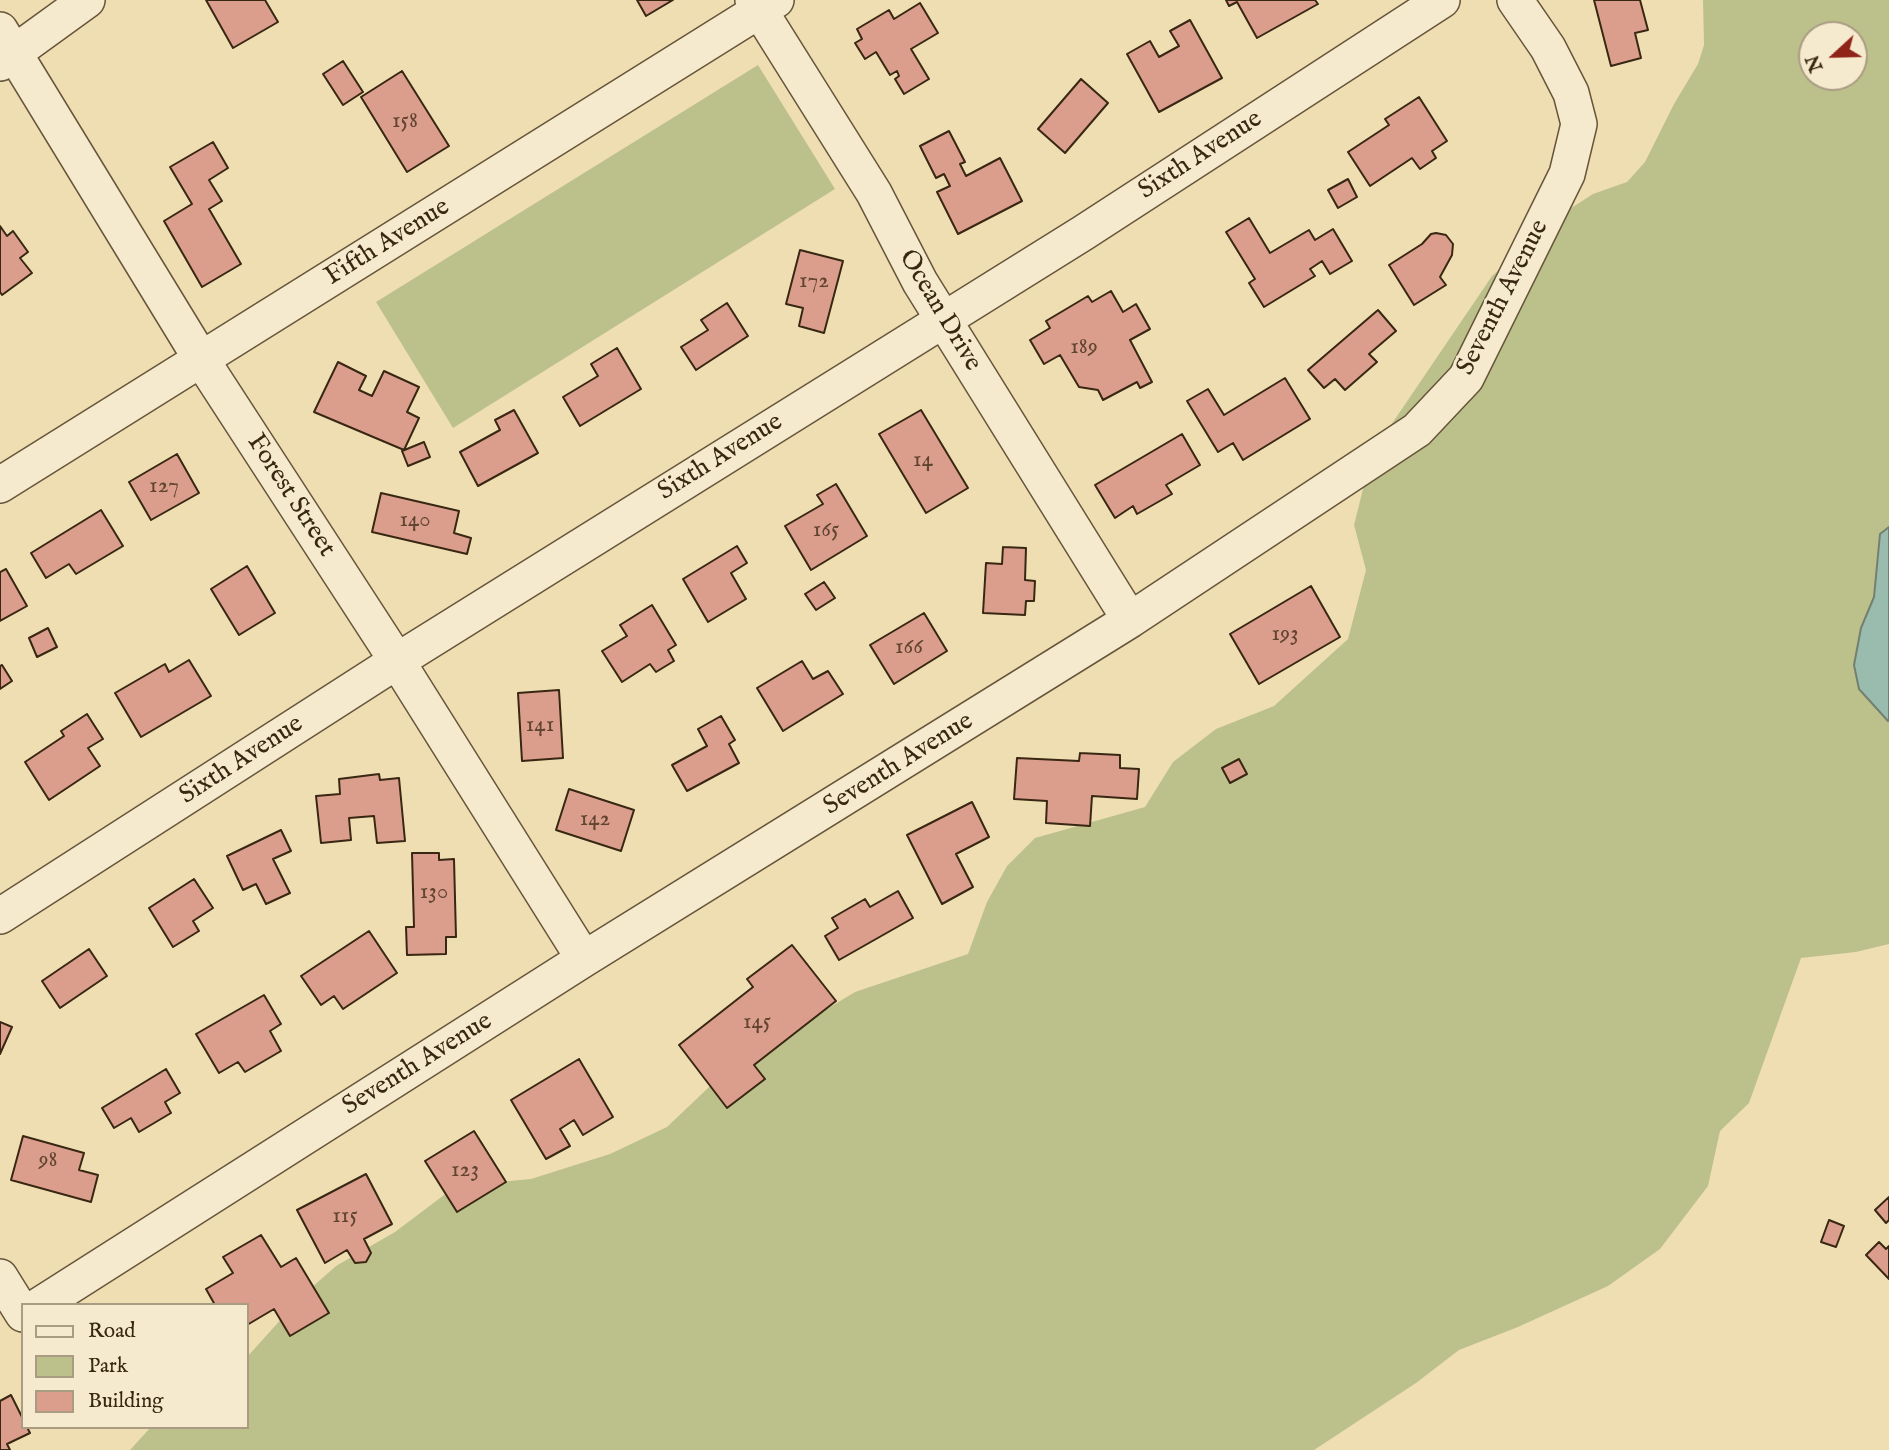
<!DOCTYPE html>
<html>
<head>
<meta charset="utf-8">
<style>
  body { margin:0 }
  #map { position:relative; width:1889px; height:1450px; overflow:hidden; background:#f0deb3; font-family:"IM FELL English",serif }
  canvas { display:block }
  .legend { position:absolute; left:21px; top:1303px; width:228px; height:126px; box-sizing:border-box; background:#f5eace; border:2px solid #a99c83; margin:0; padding:9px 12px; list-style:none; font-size:21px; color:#382712 }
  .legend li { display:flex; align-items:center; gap:14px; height:35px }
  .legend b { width:35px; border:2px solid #a99c83 }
  .north { position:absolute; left:1798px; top:21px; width:70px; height:70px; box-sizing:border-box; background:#f5eace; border:2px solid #a99c83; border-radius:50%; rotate:248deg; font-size:19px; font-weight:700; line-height:28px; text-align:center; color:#382712 }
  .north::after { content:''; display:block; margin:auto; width:24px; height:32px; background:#8f2418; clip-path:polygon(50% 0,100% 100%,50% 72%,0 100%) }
</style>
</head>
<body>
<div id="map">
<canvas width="1889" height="1450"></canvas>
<ul class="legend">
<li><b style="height:9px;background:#f5eace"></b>Road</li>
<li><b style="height:19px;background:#bcc18b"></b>Park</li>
<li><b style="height:19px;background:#dc9e8c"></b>Building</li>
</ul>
<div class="north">N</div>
</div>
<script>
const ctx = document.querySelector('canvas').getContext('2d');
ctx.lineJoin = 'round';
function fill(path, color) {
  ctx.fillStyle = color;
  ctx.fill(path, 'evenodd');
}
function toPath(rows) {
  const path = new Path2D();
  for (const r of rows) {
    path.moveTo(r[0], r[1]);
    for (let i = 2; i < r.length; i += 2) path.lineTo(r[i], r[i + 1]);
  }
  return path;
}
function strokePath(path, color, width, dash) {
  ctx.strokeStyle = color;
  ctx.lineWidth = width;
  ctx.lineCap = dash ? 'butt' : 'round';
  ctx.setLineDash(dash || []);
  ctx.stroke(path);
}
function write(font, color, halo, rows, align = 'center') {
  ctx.font = font + ' "IM FELL English",serif';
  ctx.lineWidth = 6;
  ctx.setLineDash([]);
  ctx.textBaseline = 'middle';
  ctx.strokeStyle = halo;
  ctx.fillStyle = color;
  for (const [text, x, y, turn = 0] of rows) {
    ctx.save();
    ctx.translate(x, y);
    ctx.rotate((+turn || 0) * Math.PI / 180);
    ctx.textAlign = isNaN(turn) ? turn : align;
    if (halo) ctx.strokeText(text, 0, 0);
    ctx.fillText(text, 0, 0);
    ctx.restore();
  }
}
fill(toPath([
  [1703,0,1889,0,1889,527,1880,534,1874,597,1861,628,1889,720,1889,944,1856,952,1801,958,1749,1103,1720,1131,1708,1186,1660,1249,1608,1286,1518,1327,1459,1350,1416,1383,1314,1450,130,1450,151,1427,247,1427,247,1357,302,1296,336,1266,395,1232,456,1186,531,1179,610,1154,667,1127,728,1069,855,992,968,954,987,902,1007,866,1035,838,1145,807,1173,762,1216,729,1274,706,1348,639,1366,570,1354,525,1365,481,1389,428,1492,276,1565,212,1593,194,1627,182,1645,162,1674,104,1698,64,1704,45],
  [1812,35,1854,35,1854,77,1812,77],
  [758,65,835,189,453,428,376,302]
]), '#bcc18b');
const water = toPath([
  [1889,527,1889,720,1888,721,1859,689,1854,665,1861,628,1874,597,1880,534,1889,527]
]);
fill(water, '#9abcae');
strokePath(water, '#738070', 2);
const building = toPath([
  [206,0,265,0,278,22,233,48,206,0],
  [637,0,673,0,646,16,637,0],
  [1226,0,1315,0,1318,4,1257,38,1237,2,1229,6,1226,0],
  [1594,0,1640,0,1648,30,1635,33,1641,58,1611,66,1594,0],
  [920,3,938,33,911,49,929,79,904,94,895,79,899,76,897,71,890,75,876,52,865,59,855,43,862,39,857,29,889,10,894,19,920,3],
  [1190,20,1222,78,1159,112,1127,54,1150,41,1159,57,1179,46,1170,31,1190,20],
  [343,61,363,92,343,105,323,74,343,61],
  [402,71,449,146,407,172,361,97,402,71],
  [1081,79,1108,103,1065,153,1038,129,1081,79],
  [1419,97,1447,141,1432,151,1436,158,1420,169,1412,158,1370,186,1348,152,1389,125,1385,119,1419,97],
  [949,131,965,162,960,164,966,176,1000,158,1022,201,958,234,937,192,950,186,944,174,936,178,920,146,949,131],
  [213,142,228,168,209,180,222,201,209,209,241,264,202,287,164,221,192,204,170,167,213,142],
  [1348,179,1357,197,1338,208,1328,190,1348,179],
  [1249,218,1270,253,1309,230,1315,240,1333,229,1352,261,1330,274,1322,261,1310,269,1315,276,1264,307,1249,283,1255,279,1226,232,1249,218],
  [0,226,7,236,13,231,28,252,20,258,32,273,2,295,0,292,0,226],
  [1436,233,1446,235,1453,244,1452,255,1440,277,1446,285,1414,305,1389,265,1422,244,1431,234,1436,233],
  [800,250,843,261,824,333,799,326,803,308,786,304,800,250],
  [1111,291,1123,312,1136,304,1150,329,1130,340,1152,382,1140,388,1137,382,1103,400,1098,390,1079,387,1060,355,1044,364,1030,340,1050,328,1046,321,1088,296,1092,302,1111,291],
  [727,303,748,336,696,370,681,347,708,330,701,320,727,303],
  [1378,310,1396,331,1369,354,1377,362,1345,390,1335,379,1324,388,1308,370,1378,310],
  [617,348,641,389,580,426,563,397,598,376,591,364,617,348],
  [338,362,366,376,359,390,372,396,384,371,419,387,407,412,419,418,404,450,314,412,338,362],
  [1285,378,1310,419,1243,460,1233,443,1218,452,1187,401,1208,389,1224,415,1285,378],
  [514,410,538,453,478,486,460,452,500,430,495,420,514,410],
  [921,410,968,488,926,513,879,434,921,410],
  [1182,434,1200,465,1166,485,1172,494,1137,514,1133,506,1115,518,1095,485,1182,434],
  [424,442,430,457,408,466,402,451,424,442],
  [177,454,199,493,151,520,129,482,177,454],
  [836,484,867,536,811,570,785,526,823,504,817,495,836,484],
  [381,493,459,511,454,533,471,538,467,554,372,532,381,493],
  [101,510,123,546,76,574,69,564,46,578,31,553,101,510],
  [737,546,747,563,731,573,746,599,708,622,683,579,737,546],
  [1003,547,1026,548,1025,580,1035,581,1034,601,1026,601,1025,615,983,613,986,563,1002,564,1003,547],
  [247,566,275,613,239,635,211,589,247,566],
  [6,569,27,606,0,621,0,572,6,569],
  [824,582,835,598,816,610,805,594,824,582],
  [1311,586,1340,637,1259,684,1230,634,1311,586],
  [652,605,676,645,668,650,674,661,656,672,650,664,622,682,602,651,627,636,620,625,652,605],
  [924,613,947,651,894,684,870,645,924,613],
  [48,628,57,647,37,657,29,638,48,628],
  [189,660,211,696,141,737,115,693,165,664,169,672,189,660],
  [802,661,813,679,828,671,843,694,783,731,757,688,802,661],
  [2,665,12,681,0,689,0,666,2,665],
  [559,690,563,758,522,761,518,693,559,690],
  [87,714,103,739,88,748,100,766,49,800,25,762,64,736,61,731,87,714],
  [721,716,735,740,729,744,739,763,687,791,672,765,707,746,698,729,721,716],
  [1080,753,1120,755,1120,768,1139,769,1137,799,1092,796,1090,826,1046,823,1047,801,1014,799,1017,758,1079,761,1080,753],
  [1239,759,1247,774,1230,783,1222,768,1239,759],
  [379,774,380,780,399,778,405,841,377,843,374,816,349,818,351,840,321,843,316,796,340,794,339,779,379,774],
  [569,789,634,810,621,851,556,830,569,789],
  [972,802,989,837,956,854,973,887,942,904,907,835,972,802],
  [281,830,291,851,273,859,290,893,266,904,256,884,243,890,227,856,281,830],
  [412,853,439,853,439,860,454,859,456,937,446,937,446,954,407,955,406,927,414,927,412,853],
  [194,879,213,908,193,921,199,931,173,947,149,908,194,879],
  [898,891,913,918,839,960,825,936,838,928,832,918,865,899,870,907,898,891],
  [369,931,397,973,343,1009,334,996,321,1005,301,976,369,931],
  [792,945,836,1001,754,1065,765,1079,727,1108,679,1045,753,987,747,979,792,945],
  [89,949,107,976,60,1008,42,981,89,949],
  [264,995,281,1024,270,1031,281,1051,245,1072,238,1062,219,1073,196,1034,264,995],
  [0,1022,12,1027,0,1054,0,1022],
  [579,1059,613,1117,583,1135,574,1120,560,1129,570,1146,546,1159,511,1100,579,1059],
  [166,1069,180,1093,165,1102,171,1113,139,1132,131,1118,114,1128,102,1108,166,1069],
  [474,1131,506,1182,457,1212,425,1161,474,1131],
  [23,1136,84,1153,79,1170,98,1175,91,1202,11,1180,23,1136],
  [366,1174,392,1224,364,1239,371,1253,366,1262,355,1263,347,1250,325,1263,297,1210,366,1174],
  [1889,1197,1889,1220,1886,1223,1875,1210,1889,1197],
  [1829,1220,1844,1226,1836,1247,1821,1242,1829,1220],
  [261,1235,281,1267,296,1258,329,1313,290,1336,274,1309,247,1325,247,1305,215,1305,206,1289,233,1273,223,1257,261,1235],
  [1879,1242,1886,1249,1889,1246,1889,1279,1866,1255,1879,1242],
  [11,1395,23,1419,23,1427,27,1427,30,1433,7,1444,10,1450,0,1450,0,1401,11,1395]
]);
fill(building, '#dc9e8c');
strokePath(building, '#382712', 2);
const street = toPath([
  [753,0,874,193,920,282,1130,620],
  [0,30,201,359,397,661,584,959],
  [0,63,87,0],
  [0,485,776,0],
  [0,916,397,661,1083,233,1442,0],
  [0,1277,23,1314],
  [40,1305,584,959,1130,620,1417,430,1466,378,1567,174,1579,124,1571,93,1548,48,1515,0]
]);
strokePath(street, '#66553a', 38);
strokePath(street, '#f5eace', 35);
write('23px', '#614530', null, [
  ["158",405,122],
  ["172",814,282],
  ["189",1084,348],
  ["14",923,461],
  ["127",164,487],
  ["140",415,521],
  ["165",826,531],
  ["193",1285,635],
  ["166",909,648],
  ["141",540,726],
  ["142",595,820],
  ["130",434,893],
  ["145",757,1023],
  ["98",48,1161],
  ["123",465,1171],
  ["115",345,1217]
]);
write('26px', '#382712', '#f5eace', [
  ["Sixth Avenue",1201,156,-33],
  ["Fifth Avenue",388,243,-32],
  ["Seventh Avenue",1504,298,-63],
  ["Ocean Drive",939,311,59],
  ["Sixth Avenue",721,458,-32],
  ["Forest Street",290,496,57],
  ["Sixth Avenue",242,761,-33],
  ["Seventh Avenue",899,765,-32],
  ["Seventh Avenue",418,1065,-32]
]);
</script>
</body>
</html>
